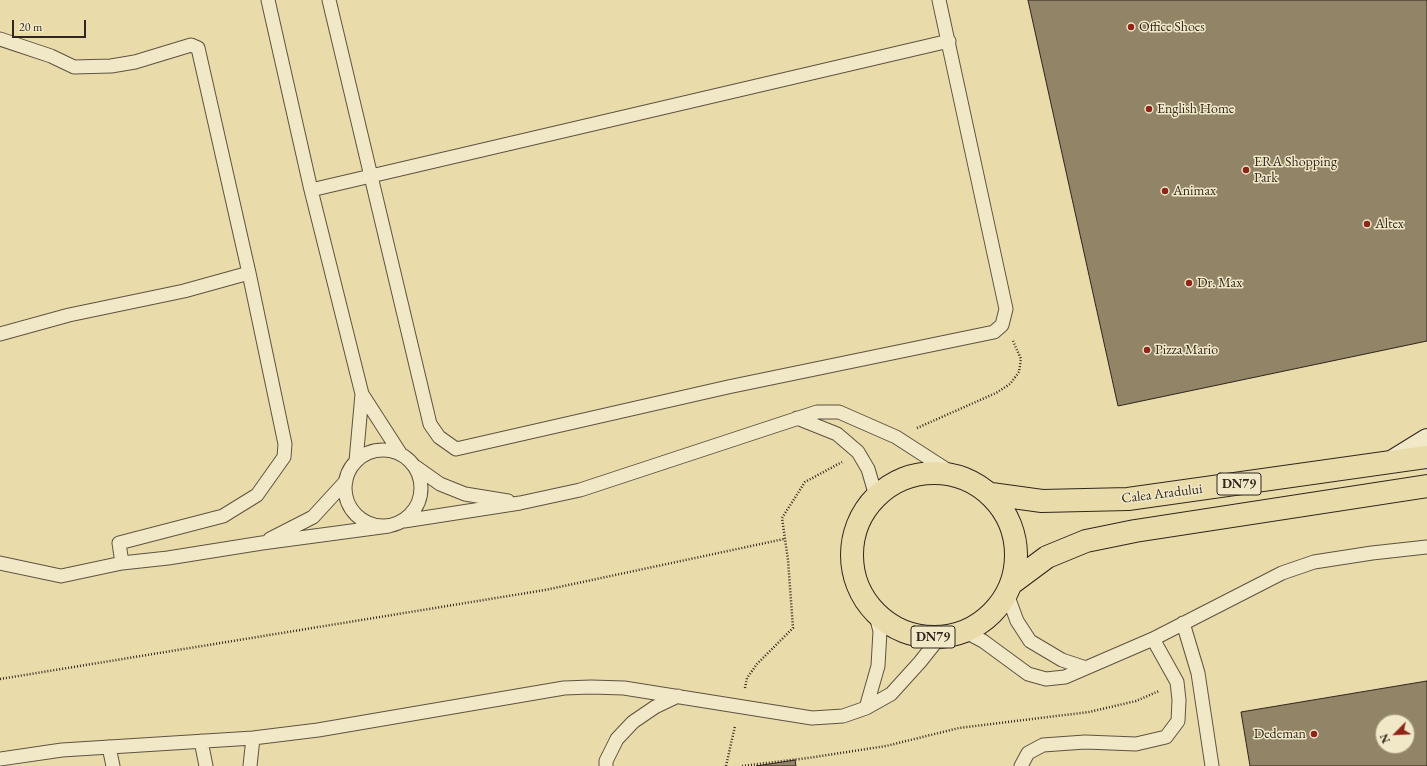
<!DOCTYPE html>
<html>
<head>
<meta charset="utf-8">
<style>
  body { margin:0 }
  #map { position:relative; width:1427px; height:766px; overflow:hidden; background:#eadbaa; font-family:"EB Garamond",serif }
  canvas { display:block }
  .north { position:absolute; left:1375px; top:714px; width:40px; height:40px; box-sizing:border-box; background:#f1e8c8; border:1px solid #a49a84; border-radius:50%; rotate:246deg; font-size:11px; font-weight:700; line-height:16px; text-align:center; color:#30261e }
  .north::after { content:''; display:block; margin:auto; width:14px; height:18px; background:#8f2418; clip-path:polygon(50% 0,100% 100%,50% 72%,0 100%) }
  .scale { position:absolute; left:12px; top:20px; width:74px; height:18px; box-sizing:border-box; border:2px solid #30261e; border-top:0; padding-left:5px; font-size:12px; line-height:14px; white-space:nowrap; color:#30261e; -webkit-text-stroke:3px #f1e8c8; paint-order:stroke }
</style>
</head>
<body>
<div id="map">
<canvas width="1427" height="766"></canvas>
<div class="north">N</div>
<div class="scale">20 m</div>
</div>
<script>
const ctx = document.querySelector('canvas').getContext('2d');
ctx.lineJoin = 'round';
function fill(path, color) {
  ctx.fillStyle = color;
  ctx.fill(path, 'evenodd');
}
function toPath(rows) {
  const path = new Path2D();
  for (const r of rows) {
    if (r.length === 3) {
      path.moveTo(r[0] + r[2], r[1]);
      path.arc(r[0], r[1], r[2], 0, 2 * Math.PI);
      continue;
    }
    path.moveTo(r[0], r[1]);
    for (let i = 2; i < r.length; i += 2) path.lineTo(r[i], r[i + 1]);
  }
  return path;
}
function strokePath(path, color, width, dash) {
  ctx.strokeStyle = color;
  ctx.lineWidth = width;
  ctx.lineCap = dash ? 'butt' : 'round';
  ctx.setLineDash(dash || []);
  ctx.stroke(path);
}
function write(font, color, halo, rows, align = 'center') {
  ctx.font = font + ' "EB Garamond",serif';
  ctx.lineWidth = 3;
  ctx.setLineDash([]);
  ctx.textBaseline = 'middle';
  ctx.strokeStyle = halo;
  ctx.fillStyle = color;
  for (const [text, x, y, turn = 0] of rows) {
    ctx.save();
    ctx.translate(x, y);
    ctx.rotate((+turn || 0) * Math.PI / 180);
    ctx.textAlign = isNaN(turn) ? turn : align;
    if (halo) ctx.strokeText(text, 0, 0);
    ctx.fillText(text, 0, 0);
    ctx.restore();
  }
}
const building = toPath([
  [1028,0,1427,0,1427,341,1118,406,1028,0],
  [1427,681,1427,766,1250,766,1241,712,1427,681],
  [1383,722,1407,722,1407,746,1383,746,1383,722],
  [795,760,796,766,756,766,795,760]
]);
fill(building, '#918467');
strokePath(building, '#30261e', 1);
const lane = toPath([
  [268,0,311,190,362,394,356,461],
  [329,0,430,424,439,437,456,449,728,387,994,332,1002,325,1006,309,939,0],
  [0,39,51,56,74,67,111,66,135,62,191,45,198,48,249,273,285,444,284,457,257,495,223,516,119,543,122,563],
  [311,190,949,41],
  [0,334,69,315,184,291,249,273],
  [362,394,400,453],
  [797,418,837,434,858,452,868,469,876,496],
  [383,488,38],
  [416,467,440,484,465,494,508,501],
  [404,521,520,503,580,490,817,412,839,412,896,437,955,475],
  [270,539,313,517,346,481],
  [0,563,61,576,122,563,168,558,262,543,389,526],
  [1007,594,1017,621,1030,641,1062,660,1086,668],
  [1183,623,1198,673,1212,766],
  [966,632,983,641,1028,674,1046,679,1065,677,1153,639,1282,573,1314,562,1372,553,1427,547],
  [866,708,878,666,880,631,875,612],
  [201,741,206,766],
  [109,747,113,766],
  [0,759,62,750,253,738,318,730,564,688,591,687,624,688,812,718,843,716,866,708,891,694,920,662,939,638],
  [250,766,253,738],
  [606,766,606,761,617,739,633,722,655,707,678,696],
  [1021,766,1028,753,1043,745,1085,742,1136,744,1166,737,1178,721,1179,700,1177,682,1153,639]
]);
const secondary = toPath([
  [1393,461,1427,440]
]);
const highway = toPath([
  [934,555,82],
  [991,494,1042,501,1128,499,1427,457],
  [1012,583,1047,557,1086,541,1135,531,1427,486]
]);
strokePath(lane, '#5e5341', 15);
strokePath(secondary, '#30261e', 24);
strokePath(highway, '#30261e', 24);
strokePath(toPath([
  [917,428,996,393,1010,384,1019,372,1021,359,1013,341],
  [0,679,545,590,784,539],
  [745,688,747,678,757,664,793,628,788,560,782,518,805,482,842,462],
  [726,766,735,726],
  [742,766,808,758,886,746,959,728,1089,712,1136,701,1159,691]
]), '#30261e', 2.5, [1, 2]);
strokePath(lane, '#f1e8c8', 13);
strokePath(secondary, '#f1e8c8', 22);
strokePath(highway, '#eadbaa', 22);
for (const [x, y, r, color] of [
  [1131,27,4,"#8f2418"],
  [1149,109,4,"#8f2418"],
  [1246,170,4,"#8f2418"],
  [1165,191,4,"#8f2418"],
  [1367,224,4,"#8f2418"],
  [1189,283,4,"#8f2418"],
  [1147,350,4,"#8f2418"],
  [1314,734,4,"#8f2418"]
]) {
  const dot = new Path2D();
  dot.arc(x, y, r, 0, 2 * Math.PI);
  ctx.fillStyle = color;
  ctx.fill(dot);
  strokePath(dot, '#f1e8c8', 1.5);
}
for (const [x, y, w] of [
  [1239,484,44],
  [933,637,44]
]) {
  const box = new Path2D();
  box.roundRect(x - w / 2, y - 11, w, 22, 3);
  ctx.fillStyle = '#f1e8c8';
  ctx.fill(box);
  strokePath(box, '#30261e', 1);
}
write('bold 13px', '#30261e', null, [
  ["DN79",1239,484],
  ["DN79",933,637]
]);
write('14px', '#30261e', '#f1e8c8', [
  ["Office Shoes",1139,27],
  ["English Home",1157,109],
  ["ERA Shopping",1254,162],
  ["Park",1254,178],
  ["Animax",1173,191],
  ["Altex",1375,224],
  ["Dr. Max",1197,283],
  ["Pizza Mario",1155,350],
  ["Dedeman",1306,734,"right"]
], 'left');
write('14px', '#30261e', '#f1e8c8', [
  ["Calea Aradului",1162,494,-7]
]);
</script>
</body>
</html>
